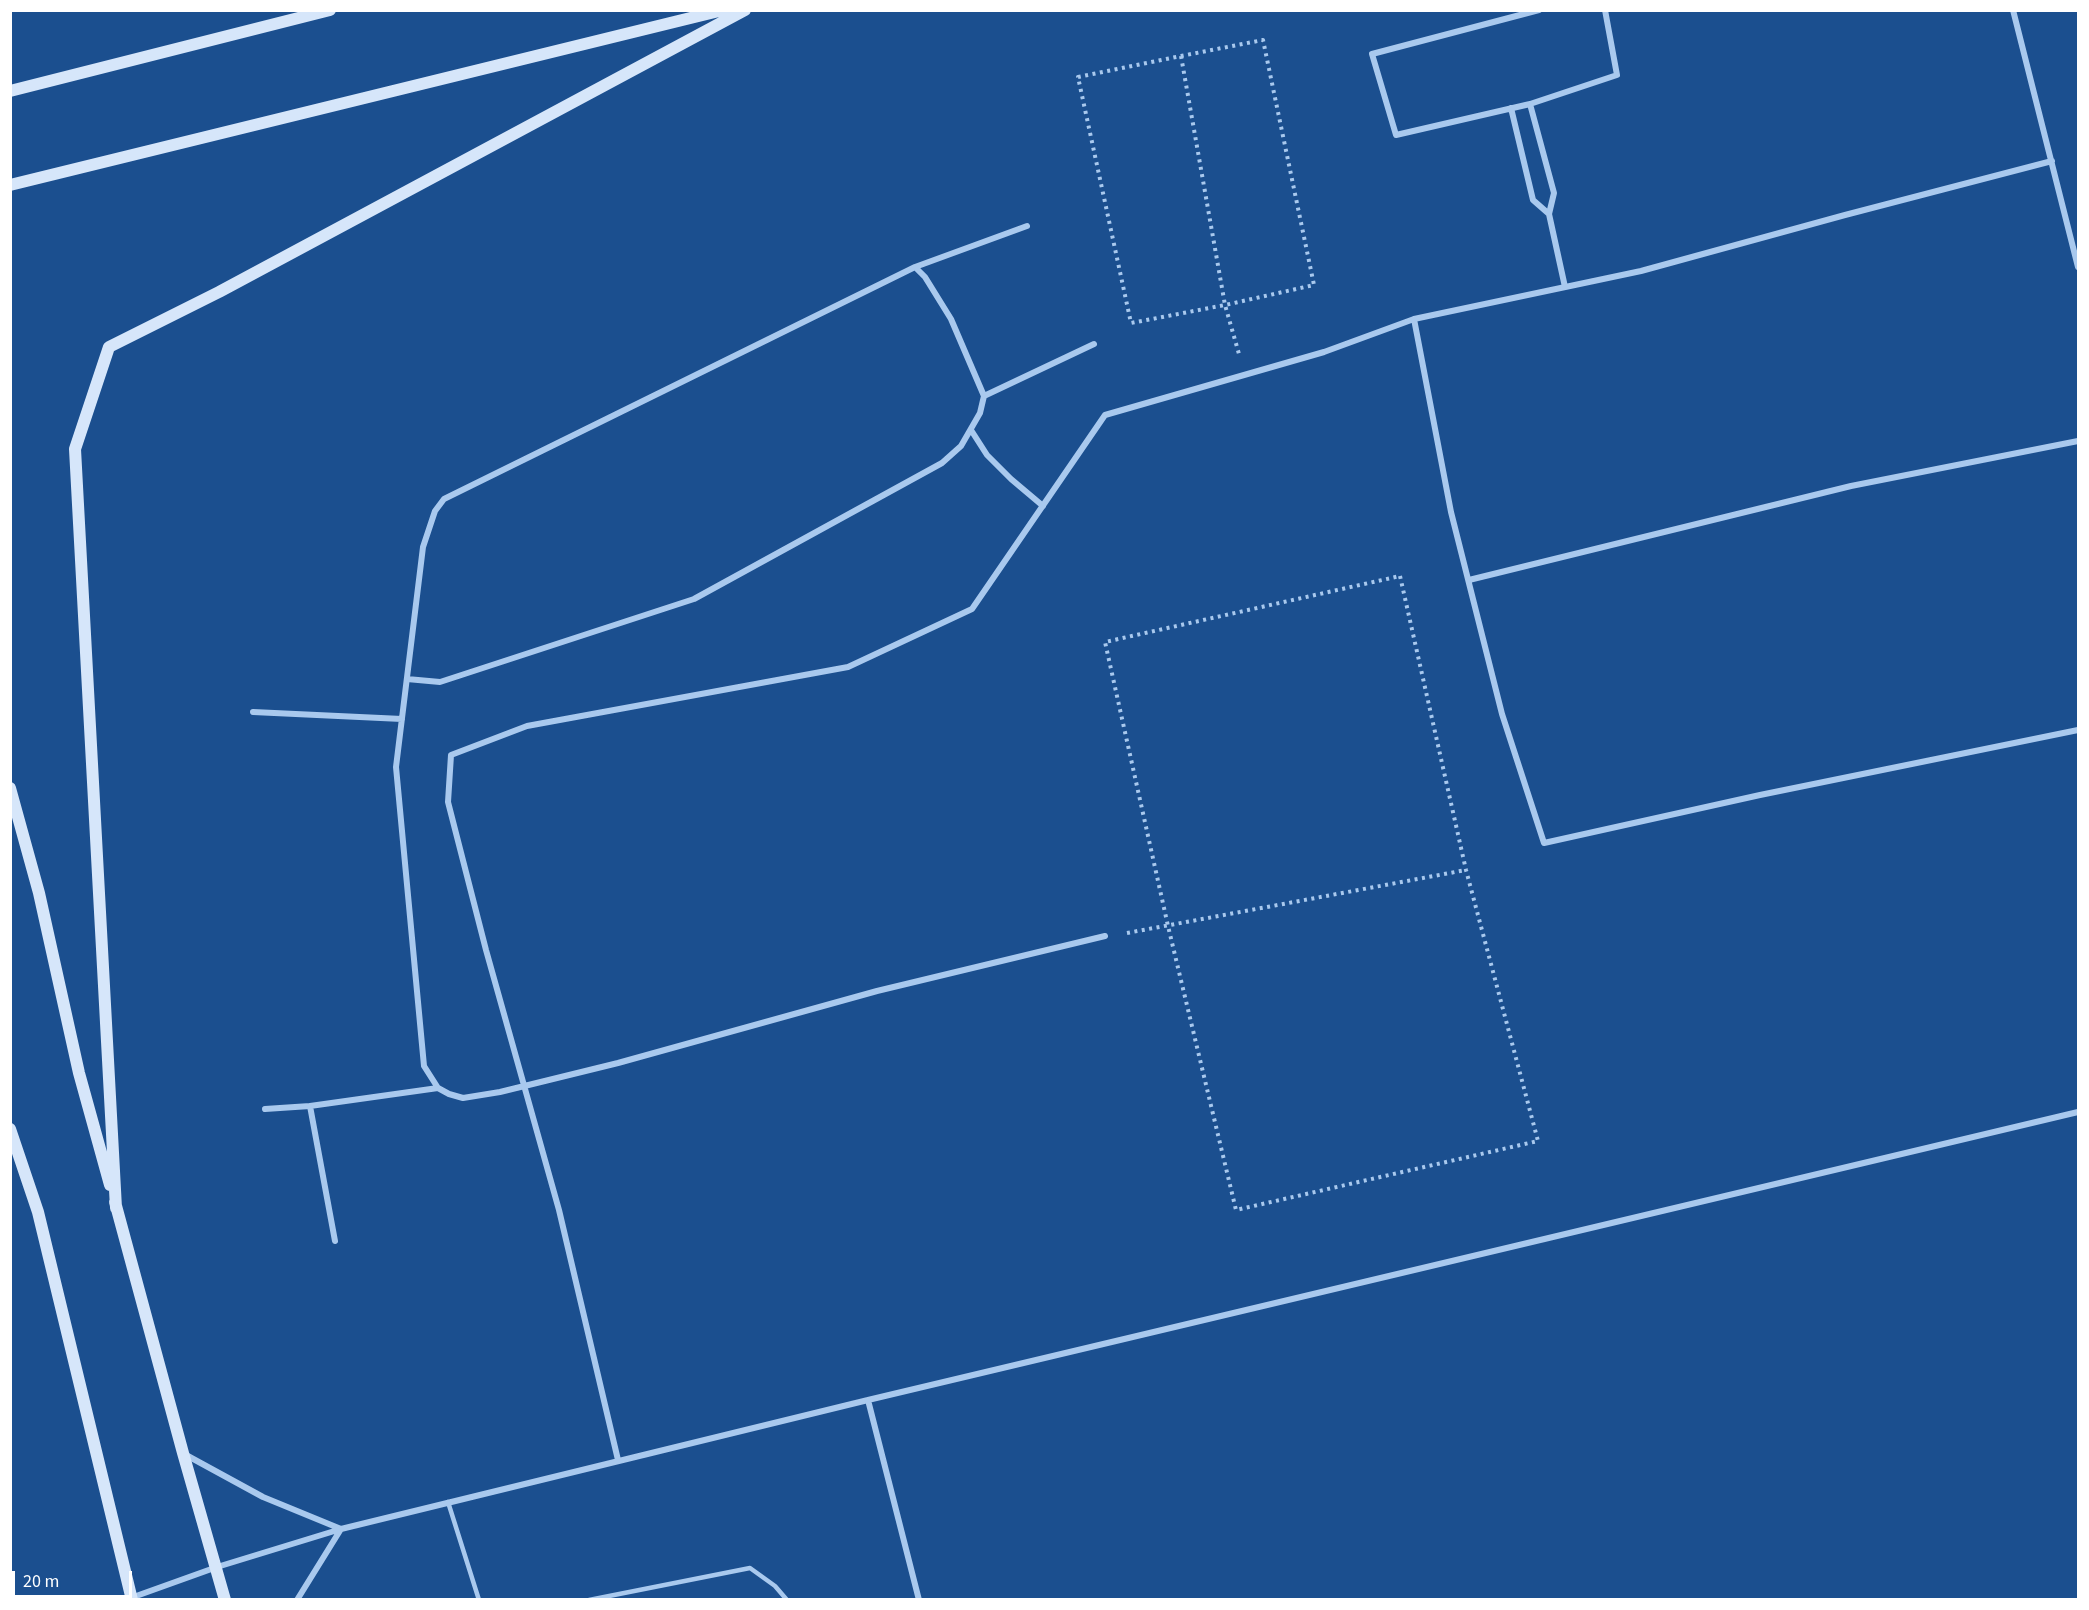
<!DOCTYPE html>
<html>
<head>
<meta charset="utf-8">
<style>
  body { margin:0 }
  #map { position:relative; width:2089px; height:1610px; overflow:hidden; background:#1b4f8f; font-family:"Source Sans 3",sans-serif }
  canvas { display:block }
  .frame { position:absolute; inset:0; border:12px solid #fff; pointer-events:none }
  .scale { position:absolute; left:12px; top:1571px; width:120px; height:27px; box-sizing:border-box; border:3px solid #fff; border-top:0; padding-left:8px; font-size:18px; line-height:21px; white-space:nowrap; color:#fff; -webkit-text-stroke:4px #1b4f8f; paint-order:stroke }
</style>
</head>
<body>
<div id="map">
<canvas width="2089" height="1610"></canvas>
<div class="frame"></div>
<div class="scale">20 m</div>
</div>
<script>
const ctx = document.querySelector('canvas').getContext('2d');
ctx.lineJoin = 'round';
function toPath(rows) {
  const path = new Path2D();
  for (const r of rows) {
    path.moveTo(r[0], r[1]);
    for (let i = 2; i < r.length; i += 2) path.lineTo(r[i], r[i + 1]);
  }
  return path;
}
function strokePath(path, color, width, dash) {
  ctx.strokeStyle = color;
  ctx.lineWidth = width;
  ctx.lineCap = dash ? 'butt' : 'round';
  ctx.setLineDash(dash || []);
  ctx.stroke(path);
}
strokePath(toPath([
  [1181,56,1225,305,1131,323,1078,77,1181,56,1263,40,1314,285,1225,305,1239,354],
  [1400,576,1466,870,1538,1141,1236,1210,1168,926,1105,642,1400,576],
  [1127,933,1466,870]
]), '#a9c9ee', 4, [3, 4.5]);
strokePath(toPath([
  [448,1502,479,1600],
  [589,1600,750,1568,775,1586,787,1600]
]), '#a9c9ee', 4.5);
strokePath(toPath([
  [1539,10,1372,54,1396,135,1530,104,1617,75,1605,10],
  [2013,10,2078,267],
  [1530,104,1554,193,1549,214,1565,287],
  [1511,108,1533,200,1549,214],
  [2052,161,1845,215,1641,271,1414,319,1451,512,1502,714,1544,843,1760,795,2078,730],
  [915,267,1027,226],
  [984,396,1094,344],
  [971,430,987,455,1011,479,1043,506],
  [1469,580,1851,486,2078,441],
  [407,679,440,682,694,599,942,463,961,446,980,413,984,396,951,319,925,277,915,267,444,499,435,511,423,547,396,767,424,1066,438,1088,449,1094,463,1098,500,1092,618,1063,877,991,1105,936],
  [253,712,402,719],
  [310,1106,335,1241],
  [265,1109,310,1106,438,1088],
  [868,1400,919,1600],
  [186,1455,263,1497,341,1529,297,1600],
  [618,1460,559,1210,486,950,448,802,451,755,527,726,848,667,972,609,1105,415,1324,352,1414,319],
  [125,1600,217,1567,341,1529,868,1400,2078,1112]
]), '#a9c9ee', 6);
strokePath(toPath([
  [10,91,330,10],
  [10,185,723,10],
  [10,788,39,893,79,1073,110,1185],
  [10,1129,38,1212,132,1600],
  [115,1202,183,1453,225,1600],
  [116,1208,75,449,109,347,219,292,745,10]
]), '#d6e6fa', 12);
</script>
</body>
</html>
